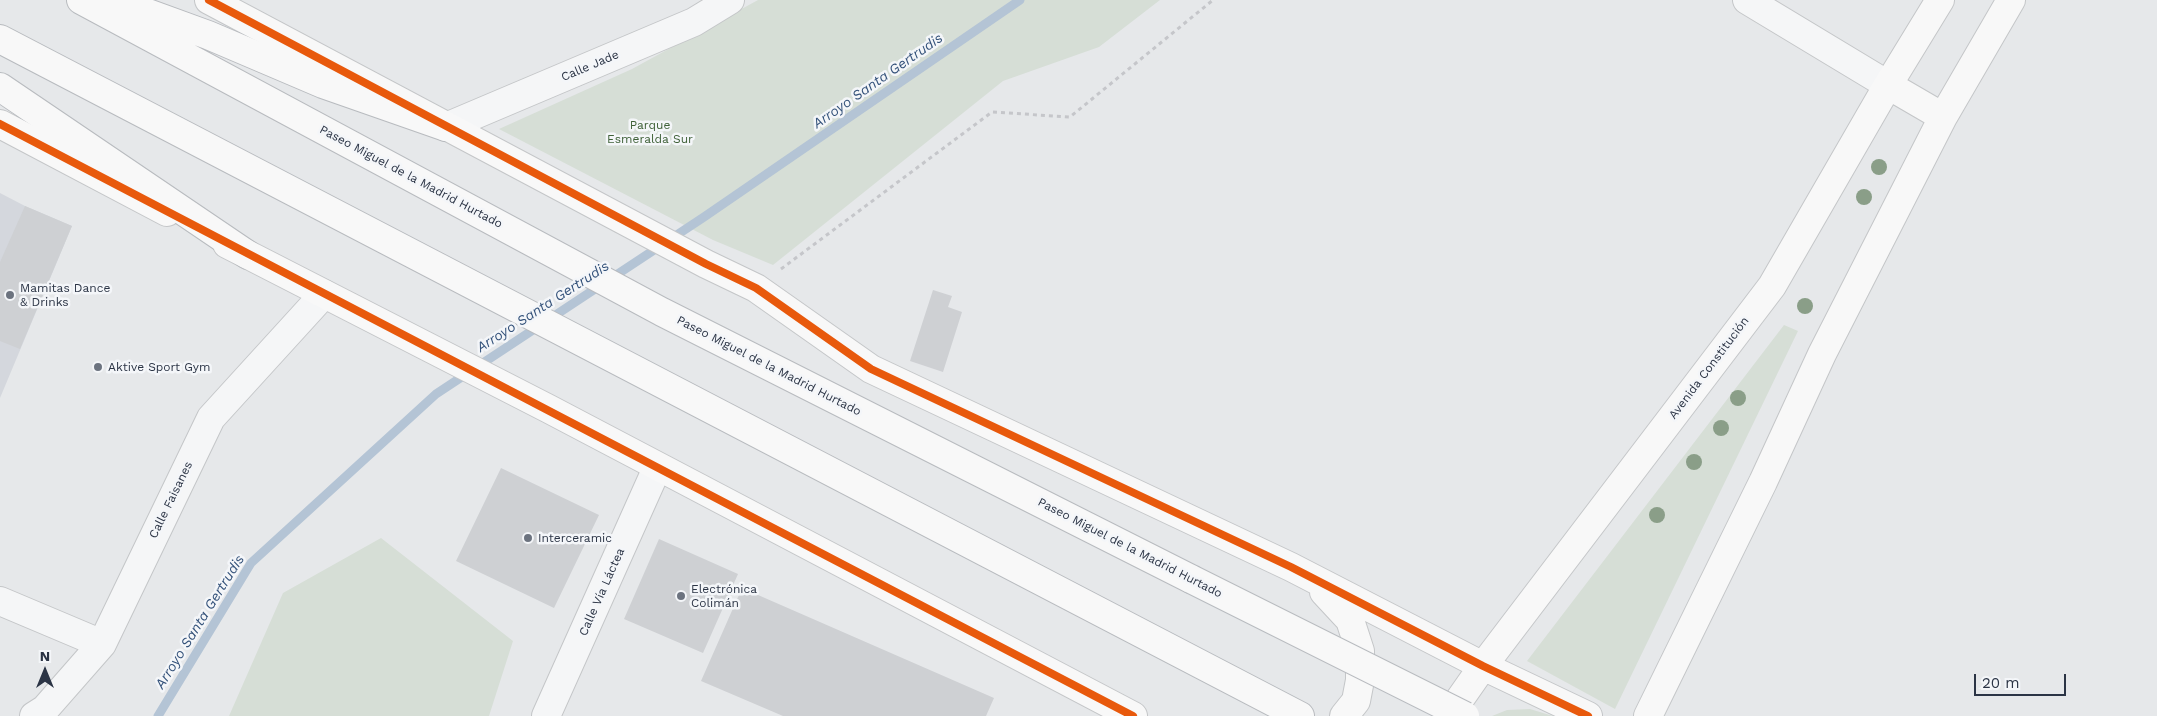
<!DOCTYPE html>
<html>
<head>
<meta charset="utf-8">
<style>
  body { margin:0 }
  #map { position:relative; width:2157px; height:716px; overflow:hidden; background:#e6e8ea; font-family:"Work Sans",sans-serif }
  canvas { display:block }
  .north { position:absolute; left:20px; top:646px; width:50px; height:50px; -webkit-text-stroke:4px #f4f6f9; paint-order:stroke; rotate:0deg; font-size:14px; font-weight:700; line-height:20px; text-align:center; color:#2b3445 }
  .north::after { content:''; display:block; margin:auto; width:18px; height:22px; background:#2b3445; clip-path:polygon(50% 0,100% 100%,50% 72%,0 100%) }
  .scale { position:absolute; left:1974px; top:674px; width:92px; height:22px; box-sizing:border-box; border:2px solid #2b3445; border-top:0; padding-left:6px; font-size:15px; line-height:18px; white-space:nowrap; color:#2b3445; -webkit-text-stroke:4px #f4f6f9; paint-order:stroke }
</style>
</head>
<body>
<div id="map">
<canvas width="2157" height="716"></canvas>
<div class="north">N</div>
<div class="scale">20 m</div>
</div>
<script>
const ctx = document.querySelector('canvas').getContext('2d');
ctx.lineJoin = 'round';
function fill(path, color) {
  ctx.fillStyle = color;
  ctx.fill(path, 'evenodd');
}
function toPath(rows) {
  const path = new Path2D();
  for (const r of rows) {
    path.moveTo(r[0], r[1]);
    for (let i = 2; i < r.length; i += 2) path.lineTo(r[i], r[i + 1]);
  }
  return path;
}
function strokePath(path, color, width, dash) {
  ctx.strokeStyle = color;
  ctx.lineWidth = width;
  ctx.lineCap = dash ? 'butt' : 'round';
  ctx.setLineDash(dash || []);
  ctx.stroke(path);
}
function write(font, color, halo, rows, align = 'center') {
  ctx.font = font + ' "Work Sans",sans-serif';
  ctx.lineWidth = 5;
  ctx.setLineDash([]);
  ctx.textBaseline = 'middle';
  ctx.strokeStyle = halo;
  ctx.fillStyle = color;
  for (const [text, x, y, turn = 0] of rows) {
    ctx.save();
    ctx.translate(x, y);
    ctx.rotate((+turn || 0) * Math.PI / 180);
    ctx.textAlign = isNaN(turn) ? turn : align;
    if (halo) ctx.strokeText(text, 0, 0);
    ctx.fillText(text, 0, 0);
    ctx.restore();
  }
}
fill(toPath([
  [0,193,25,206,72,226,0,398]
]), '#d4d7dd');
fill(toPath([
  [758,0,1160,0,1099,47,1003,81,773,265,713,240,499,129,632,69],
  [1784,325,1798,331,1615,709,1527,661],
  [381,538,513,641,489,716,229,716,283,593],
  [1530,709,1553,716,1492,716,1507,710]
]), '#d6ded6');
strokePath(toPath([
  [158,716,251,563,436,394,704,217,1020,0]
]), '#b4c4d5', 9);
fill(toPath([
  [25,206,72,226,20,349,0,341,0,262],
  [933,290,952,296,948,307,962,312,943,372,910,361],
  [501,468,599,515,554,608,456,561],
  [659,539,738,574,703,653,624,619],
  [742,588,994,698,986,716,783,716,701,681]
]), '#ced0d3');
const street = toPath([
  [1747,0,1888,85],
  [446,127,694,22,730,0],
  [0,601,102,644],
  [34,716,45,709,102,644,211,418,324,294],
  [546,716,657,468]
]);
const secondary = toPath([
  [209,0,706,264,756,288,871,369,1291,567,1483,666,1588,716],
  [1888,85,1943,117],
  [0,124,167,212],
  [227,244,549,409,1133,716],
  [1324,592,1350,620,1360,651,1360,680,1356,701,1344,716],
  [1448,716,1483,666,1772,286,1888,85,1940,0],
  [1648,716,1763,482,1822,354,1943,117,2011,0]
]);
const highway = toPath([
  [81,0,662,312,1191,579],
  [112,0,208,35,323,84,446,127],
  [0,39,1300,716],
  [0,87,248,255]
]);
strokePath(street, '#c4c6c8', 30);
strokePath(secondary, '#c4c6c8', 30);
strokePath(highway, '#b8bbbf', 30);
strokePath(toPath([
  [781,269,992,112,1070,117,1213,0]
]), '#c5c6ca', 3, [4, 4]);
strokePath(street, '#f5f6f7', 28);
strokePath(secondary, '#f8f8f8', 28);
strokePath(highway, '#f8f8f8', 28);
const highwayBridge = toPath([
  [1191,579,1465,716]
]);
strokePath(highwayBridge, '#b8bbbf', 30, []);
strokePath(highwayBridge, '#f8f8f8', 28);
strokePath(toPath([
  [209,0,706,264,756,288,871,369,1291,567,1483,666,1588,716],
  [0,124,1133,716]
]), '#e8590c', 8);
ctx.fillStyle = '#8a9e88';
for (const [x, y] of [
  [1879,167],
  [1864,197],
  [1805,306],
  [1738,398],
  [1721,428],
  [1694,462],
  [1657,515]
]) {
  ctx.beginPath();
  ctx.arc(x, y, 8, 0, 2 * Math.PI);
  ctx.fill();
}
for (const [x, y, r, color] of [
  [10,295,5,"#6c737f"],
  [98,367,5,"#6c737f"],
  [528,538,5,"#6c737f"],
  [681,596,5,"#6c737f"]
]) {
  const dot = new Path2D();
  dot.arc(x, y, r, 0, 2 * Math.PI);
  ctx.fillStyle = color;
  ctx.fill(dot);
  strokePath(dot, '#f4f6f9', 2);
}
write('12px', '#2b3445', '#f4f6f9', [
  ["Calle Jade",590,66,-23],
  ["Paseo Miguel de la Madrid Hurtado",411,177,28],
  ["Paseo Miguel de la Madrid Hurtado",769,366,27],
  ["Avenida Constitución",1709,368,-53],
  ["Calle Faisanes",171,500,-64],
  ["Paseo Miguel de la Madrid Hurtado",1130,548,27],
  ["Calle Vía Láctea",602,592,-66]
]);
write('12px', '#3f6138', '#f4f6f9', [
  ["Parque",650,125],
  ["Esmeralda Sur",650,139]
]);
write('12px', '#2b3445', '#f4f6f9', [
  ["Mamitas Dance",20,288],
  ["& Drinks",20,302],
  ["Aktive Sport Gym",108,367],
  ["Interceramic",538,538],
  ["Electrónica",691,589],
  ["Colimán",691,603]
], 'left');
write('italic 14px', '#34527a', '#f4f6f9', [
  ["Arroyo Santa Gertrudis",878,81,-35],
  ["Arroyo Santa Gertrudis",543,307,-33],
  ["Arroyo Santa Gertrudis",200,622,-58]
]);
</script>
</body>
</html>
